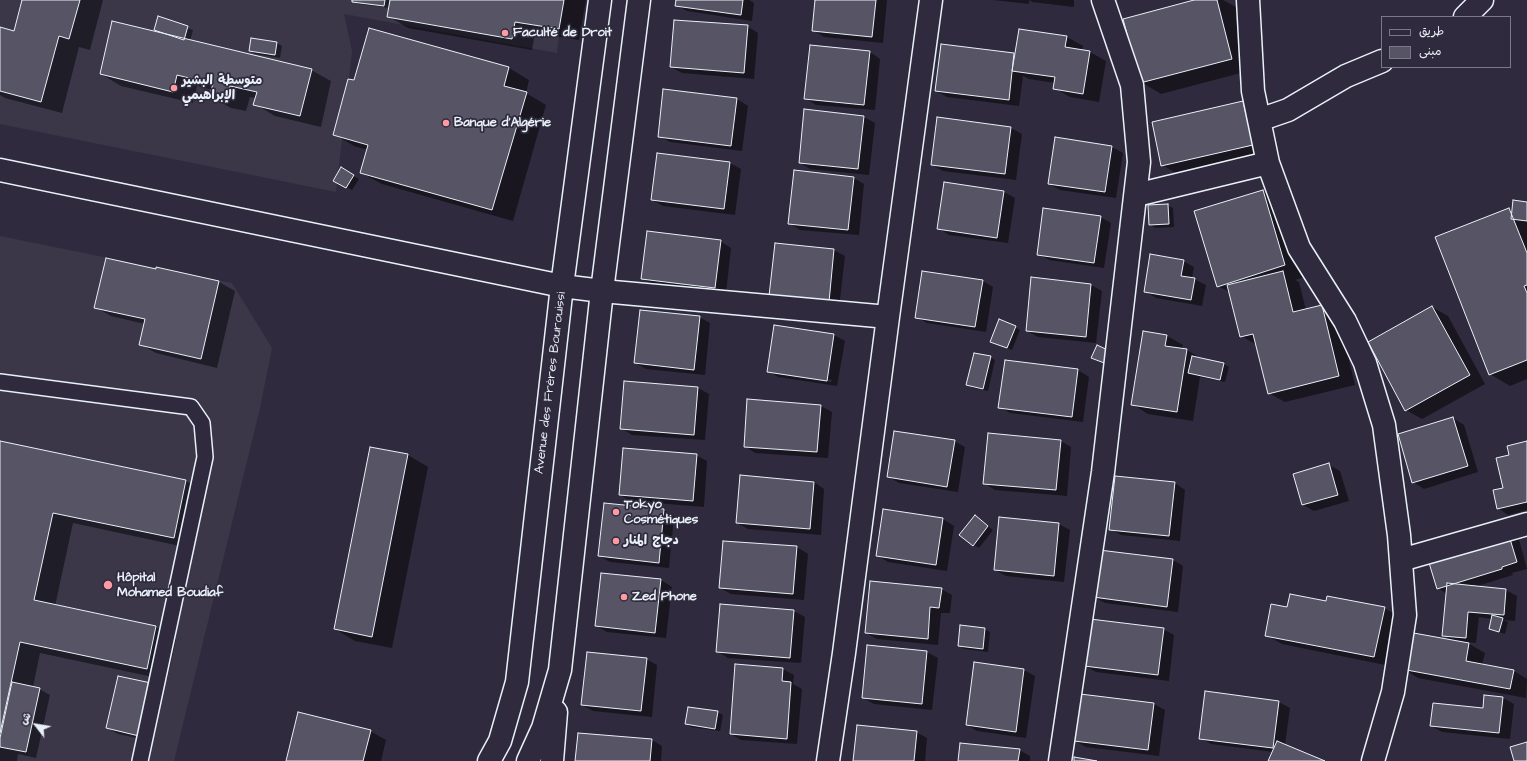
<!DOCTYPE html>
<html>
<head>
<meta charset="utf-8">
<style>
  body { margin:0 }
  #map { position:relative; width:1527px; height:761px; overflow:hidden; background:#2f2a3d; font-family:"Architects Daughter","Playpen Sans Arabic",sans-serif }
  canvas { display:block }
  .legend { position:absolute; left:1381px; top:16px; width:130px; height:52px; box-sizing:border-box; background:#2f2a3d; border:1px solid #797a88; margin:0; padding:5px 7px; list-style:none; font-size:12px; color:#e8f1f8 }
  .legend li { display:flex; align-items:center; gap:8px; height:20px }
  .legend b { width:20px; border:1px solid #797a88 }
  .north { position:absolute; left:16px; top:705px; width:40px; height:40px; -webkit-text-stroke:3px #2f2a3d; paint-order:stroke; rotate:301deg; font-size:11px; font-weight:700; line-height:16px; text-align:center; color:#e8f1f8 }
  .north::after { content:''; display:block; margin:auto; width:14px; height:18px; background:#e8f1f8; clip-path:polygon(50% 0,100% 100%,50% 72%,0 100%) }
</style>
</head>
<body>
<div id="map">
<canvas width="1527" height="761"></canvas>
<ul class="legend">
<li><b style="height:5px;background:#2f2a3d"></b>طريق</li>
<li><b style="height:11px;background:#575565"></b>مبنى</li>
</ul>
<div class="north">ش</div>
</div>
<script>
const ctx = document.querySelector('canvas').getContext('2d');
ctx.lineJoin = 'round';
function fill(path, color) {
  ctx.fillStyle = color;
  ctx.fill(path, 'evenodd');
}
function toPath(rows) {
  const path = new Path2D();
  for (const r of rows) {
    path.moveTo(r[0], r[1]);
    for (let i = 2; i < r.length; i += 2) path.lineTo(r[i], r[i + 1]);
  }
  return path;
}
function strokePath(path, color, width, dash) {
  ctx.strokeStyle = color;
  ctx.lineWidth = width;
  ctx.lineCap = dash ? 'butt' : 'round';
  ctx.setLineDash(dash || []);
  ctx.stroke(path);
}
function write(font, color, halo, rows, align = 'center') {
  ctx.font = font + ' "Architects Daughter","Playpen Sans Arabic",sans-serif';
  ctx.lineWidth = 3.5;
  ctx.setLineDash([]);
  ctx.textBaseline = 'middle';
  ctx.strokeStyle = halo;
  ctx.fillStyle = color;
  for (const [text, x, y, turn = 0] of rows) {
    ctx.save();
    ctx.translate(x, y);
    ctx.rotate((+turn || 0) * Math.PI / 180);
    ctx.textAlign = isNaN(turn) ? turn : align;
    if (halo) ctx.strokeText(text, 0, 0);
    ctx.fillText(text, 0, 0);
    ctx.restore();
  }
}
fill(toPath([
  [0,0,563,0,557,53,344,14,352,51,336,192,0,124],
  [0,236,232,283,272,348,260,408,174,761,0,761]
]), '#3b3749');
fill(toPath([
  [23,0,103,0,90,50,79,47,62,113,5,98,0,95,0,29,15,32],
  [353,0,586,0,579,40,535,33,532,50,408,28,388,16,390,8,358,4,353,1],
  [677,0,749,0,754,3,752,21,687,11,676,5],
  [816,0,887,0,883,43,824,37,813,30],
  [993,0,1074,0,1074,7,1032,2,1029,0,1029,4],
  [1198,0,1223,0,1236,7,1252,70,1161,94,1141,82],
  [159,18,193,30,190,41,311,70,331,81,321,127,275,116,255,104,256,98,250,97,246,111,231,108,210,96,212,90,197,86,193,103,121,86,101,74,162,34,155,29],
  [747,26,758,33,754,79,682,73,671,67],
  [369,29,509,68,529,80,526,93,546,105,513,221,382,184,361,173,368,150,354,146,334,134,354,81],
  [1067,37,1083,46,1082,51,1090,52,1106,61,1099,102,1070,97,1054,88,1055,83,1029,79,1023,76,1019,106,947,97,936,91,942,45,1015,54],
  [1013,57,1015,57,1013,66,1012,66],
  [277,43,282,46,280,58,255,54,250,51],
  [870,52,880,59,875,110,816,105,805,98],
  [737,99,748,106,742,151,670,142,659,136],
  [1243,102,1263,114,1273,157,1183,177,1162,165],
  [805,111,864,117,875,123,869,175,810,169,800,163],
  [1011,128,1022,134,1016,180,943,171,932,165],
  [1112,147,1123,153,1116,198,1060,190,1049,184],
  [658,154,730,163,741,169,735,215,663,206,652,200],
  [341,169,359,179,352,190,335,180],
  [854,178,864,184,859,235,800,230,789,223],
  [945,183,1004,192,1015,198,1008,243,949,235,938,228],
  [1262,191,1283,203,1305,277,1295,280,1299,282,1306,310,1322,306,1338,315,1355,385,1285,402,1269,393,1257,345,1241,336,1231,293,1218,286],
  [1527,203,1527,379,1510,386,1490,374,1509,209,1513,211],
  [1167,205,1173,208,1174,227,1155,228,1150,225],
  [1100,217,1111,223,1104,268,1049,260,1038,254],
  [720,241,731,248,726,293,653,285,642,278],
  [834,250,845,256,839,308,781,302],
  [1183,261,1194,267,1192,278,1206,285,1202,306,1156,298,1145,291],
  [156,270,219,282,235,291,217,368,156,353,140,344,145,324,111,316,95,307],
  [1032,278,1091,285,1102,291,1096,343,1038,337,1027,331],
  [983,281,993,287,986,332,927,323,916,317],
  [1432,307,1448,316,1485,384,1422,419,1406,410],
  [699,317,710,323,705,375,646,369,635,363],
  [1015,327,1020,330,1012,350,992,342],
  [834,335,845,341,837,386,778,377,768,371],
  [778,372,832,380,831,382,778,374],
  [1167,336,1183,345,1182,349,1187,350,1202,359,1224,364,1229,367,1225,382,1200,377,1193,421,1148,414,1132,404],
  [990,357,995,360,988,391,973,388,967,385],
  [1006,361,1078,370,1089,377,1083,422,1010,413,999,407],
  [698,388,709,394,705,440,632,435,621,428],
  [821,406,832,412,828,458,755,453,745,446],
  [1453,418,1464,425,1478,472,1424,489,1413,482],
  [954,441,965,447,958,492,899,483,889,477],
  [1061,441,1071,447,1067,496,995,490,984,483],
  [0,442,186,481,206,492,194,549,73,523,55,606,156,627,176,639,167,680,40,653,33,687,39,689,50,695,36,758,18,754,17,761,0,761],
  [1527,442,1527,510,1508,515,1498,508,1504,489,1510,456],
  [408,455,428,467,392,648,355,641,335,629],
  [696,455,707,461,704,507,631,501,620,495],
  [1329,465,1340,471,1349,501,1314,511,1303,505,1294,474],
  [814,482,824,489,821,535,748,529,737,523],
  [1175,483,1185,490,1180,541,1121,535,1110,529],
  [664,510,674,516,669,568,610,562,599,556],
  [1000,518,1059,524,1070,530,1064,582,1006,576,995,570],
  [943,519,954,526,947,571,888,562,877,555],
  [980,520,993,530,979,548,974,545],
  [1518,536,1527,569,1512,573,1513,575,1474,587,1506,590,1517,596,1515,621,1503,620,1508,622,1505,634,1490,629,1492,619,1479,617,1476,643,1466,642,1485,653,1482,665,1514,671,1527,679,1526,698,1418,678,1402,668,1453,641,1443,635,1447,594,1438,588,1427,554],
  [797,547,808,554,804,600,731,594,720,588],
  [1173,560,1183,566,1178,612,1105,603,1094,597],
  [602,574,661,580,672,587,666,638,607,632,597,626],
  [941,589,952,595,950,613,941,613,938,645,877,639,866,633],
  [1326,602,1384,608,1400,617,1390,666,1282,644,1266,635,1288,608],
  [721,605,794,611,805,617,801,663,728,658,717,651],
  [961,626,985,629,990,632,988,652,964,649,959,646],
  [1163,629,1174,635,1169,681,1096,672,1085,666],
  [868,646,927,652,938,658,932,710,874,704,863,698],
  [646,659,657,665,652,717,593,711,582,705],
  [783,669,794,675,793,684,802,689,797,744,741,740,731,734],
  [1024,670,1035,676,1026,738,977,731,967,725],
  [119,677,150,741,118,734,107,728],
  [1485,696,1503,698,1514,704,1510,739,1442,732,1431,726,1483,709],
  [1279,702,1290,708,1285,745,1322,761,1269,761,1273,752,1211,744,1200,738],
  [1154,704,1165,710,1159,756,1086,747,1075,741],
  [717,712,723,715,720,731,691,727,686,724],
  [370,731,386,740,381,761,287,761],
  [916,732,927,738,925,761,854,761],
  [652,740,662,746,661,761,576,761],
  [1019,750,1030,756,1030,761,959,761]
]), '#0007');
const building = toPath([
  [22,0,80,0,69,39,59,36,41,102,0,91,0,27,14,31,22,0],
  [352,0,385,0,384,6,352,2,352,0],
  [390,0,564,0,559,29,515,22,512,39,387,17,390,0],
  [676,0,743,0,741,15,675,6,676,0],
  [815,0,876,0,872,37,812,31,815,0],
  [1194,0,1217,0,1232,59,1140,83,1123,19,1194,0],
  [158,16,188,26,184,40,154,30,158,16],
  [674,20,748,25,744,73,670,67,674,20],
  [112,21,312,69,300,116,253,105,257,92,230,86,226,100,209,97,213,84,177,75,173,92,100,74,112,21],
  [369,28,509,67,504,86,527,92,492,210,360,173,368,145,333,135,348,79,354,80,369,28],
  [1019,29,1067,36,1065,47,1090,51,1083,94,1053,89,1055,77,1012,71,1019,29],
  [251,38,277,42,275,55,249,51,251,38],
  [941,44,1014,53,1009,100,935,91,941,44],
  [810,45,870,51,864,105,804,99,810,45],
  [663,89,737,98,731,146,658,137,663,89],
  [1243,101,1253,145,1161,166,1152,122,1243,101],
  [804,109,864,116,858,169,799,163,804,109],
  [937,117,1011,127,1005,174,931,165,937,117],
  [1055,137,1112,146,1105,192,1048,184,1055,137],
  [657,153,730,162,724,209,651,200,657,153],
  [341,167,354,175,346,188,333,181,341,167],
  [794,170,854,177,848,230,788,224,794,170],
  [944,182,1004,191,997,238,937,229,944,182],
  [1263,190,1285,265,1217,287,1194,211,1263,190],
  [1513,200,1527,202,1527,221,1511,219,1513,200],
  [1168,204,1169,224,1149,225,1148,205,1168,204],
  [1043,208,1101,216,1094,263,1037,255,1043,208],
  [1509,208,1527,253,1527,285,1524,286,1527,293,1527,360,1489,375,1435,237,1509,208],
  [647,231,721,240,715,288,641,279,647,231],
  [775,243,834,249,829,302,769,296,775,243],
  [1150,254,1184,260,1181,276,1195,278,1191,300,1144,292,1150,254],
  [106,258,156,269,156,267,219,281,201,359,139,345,145,319,94,308,106,258],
  [922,271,983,280,975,327,915,318,922,271],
  [1283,271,1293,312,1322,305,1339,376,1268,394,1253,334,1240,337,1227,285,1283,271],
  [1031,277,1091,284,1086,337,1026,331,1031,277],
  [1432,306,1470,375,1405,411,1368,342,1432,306],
  [640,310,700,316,694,370,634,363,640,310],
  [999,319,1016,326,1007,348,990,342,999,319],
  [774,325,834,334,827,381,767,372,774,325],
  [1143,331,1167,335,1165,346,1187,349,1177,412,1131,405,1143,331],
  [1097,345,1112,352,1107,364,1091,358,1097,345],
  [974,353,991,356,983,389,966,385,974,353],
  [1192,356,1224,363,1220,380,1188,373,1192,356],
  [1005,360,1078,369,1072,417,998,408,1005,360],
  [624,381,698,387,694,435,620,429,624,381],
  [747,399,821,405,817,452,744,447,747,399],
  [1453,417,1468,466,1412,483,1398,434,1453,417],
  [894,431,955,440,947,487,887,477,894,431],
  [988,433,1061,440,1056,490,983,484,988,433],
  [0,441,186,480,174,538,53,513,34,600,156,626,147,669,20,642,0,733,0,441],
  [1527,441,1527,502,1497,509,1493,490,1503,488,1496,458,1509,455,1507,446,1527,441],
  [370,447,408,454,372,637,334,629,370,447],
  [623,448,697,454,693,501,619,495,623,448],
  [1329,463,1338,495,1302,505,1293,474,1329,463],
  [740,475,814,482,810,529,736,523,740,475],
  [1115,476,1175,482,1169,536,1109,530,1115,476],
  [604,503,664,509,659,563,598,556,604,503],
  [883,509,943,518,936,565,876,556,883,509],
  [975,515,988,526,973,546,959,535,975,515],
  [999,517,1059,523,1054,576,994,570,999,517],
  [1507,529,1517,562,1502,567,1502,569,1437,589,1426,553,1507,529],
  [723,541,797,546,793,594,719,588,723,541],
  [1099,550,1173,559,1167,607,1093,597,1099,550],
  [601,573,661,579,655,633,595,626,601,573],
  [870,581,942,588,939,608,930,607,928,639,865,633,870,581],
  [1447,583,1506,589,1504,615,1468,612,1466,638,1442,636,1447,583],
  [1290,594,1326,601,1327,596,1385,607,1374,657,1265,636,1271,604,1287,607,1290,594],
  [720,604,794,610,790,658,716,652,720,604],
  [1492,615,1503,618,1499,632,1489,629,1492,615],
  [1090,619,1164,628,1158,675,1084,666,1090,619],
  [960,625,985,628,983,649,958,646,960,625],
  [1408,632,1469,643,1466,661,1514,670,1510,689,1401,669,1408,632],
  [867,645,927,651,922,704,862,698,867,645],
  [587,652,647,658,641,711,581,705,587,652],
  [974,662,1024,669,1016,732,966,725,974,662],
  [735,664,783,668,782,681,791,682,787,739,730,734,735,664],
  [118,676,151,683,139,736,106,728,118,676],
  [12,682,40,688,26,752,0,747,0,738,12,682],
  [1205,691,1279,701,1273,748,1199,739,1205,691],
  [1080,694,1154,703,1148,750,1074,741,1080,694],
  [1484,695,1503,697,1499,733,1430,726,1433,703,1483,708,1484,695],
  [688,707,718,711,715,729,685,724,688,707],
  [298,712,371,730,363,761,286,761,298,712],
  [857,725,917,731,914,761,853,761,857,725],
  [578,733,652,739,650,761,575,761,578,733],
  [1277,741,1325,761,1268,761,1277,741],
  [1527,742,1527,761,1514,761,1510,747,1527,742],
  [960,743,1020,749,1018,761,958,761,960,743],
  [1074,757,1097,761,1074,761,1074,757]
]);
fill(building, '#575565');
strokePath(building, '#e8f1f8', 1);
const lane = toPath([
  [0,382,191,407,202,423,205,457,140,761]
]);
const street = toPath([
  [1248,0,1253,91,1268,163,1299,248,1345,321,1365,363,1384,425,1399,535,1405,615,1393,692,1373,761],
  [1465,17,1482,0],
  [1259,120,1288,110,1346,76,1382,61],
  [1136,195,1268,163],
  [602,291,888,317],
  [1401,560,1527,524],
  [828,761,844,653,888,317,931,0],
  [1060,761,1103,472,1139,162,1132,85,1103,0]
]);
const secondary = toPath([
  [0,170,562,286,602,291],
  [489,761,500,741,517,682,562,286,600,0],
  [528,761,543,728,560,670,602,291,639,0],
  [552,761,556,712]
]);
strokePath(lane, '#e8f1f8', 18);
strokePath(street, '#e8f1f8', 25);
strokePath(secondary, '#e8f1f8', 25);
strokePath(lane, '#2f2a3d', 15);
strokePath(street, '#2f2a3d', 22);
strokePath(secondary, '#2f2a3d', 22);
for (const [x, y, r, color] of [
  [505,33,4,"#ff9aa2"],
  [174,88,4,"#ff9aa2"],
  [446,123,4,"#ff9aa2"],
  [616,512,4,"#ff9aa2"],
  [616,541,4,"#ff9aa2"],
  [108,585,5,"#ff9aa2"],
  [624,597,4,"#ff9aa2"]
]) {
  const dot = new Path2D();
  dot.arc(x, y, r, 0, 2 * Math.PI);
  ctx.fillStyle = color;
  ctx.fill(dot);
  strokePath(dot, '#2f2a3d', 1.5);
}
write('bold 13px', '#e8f1f8', '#2f2a3d', [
  ["Faculté de Droit",513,33],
  ["متوسطة البشير",182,81],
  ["الإبراهيمي",182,96],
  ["Banque d'Algérie",454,123],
  ["Tokyo",624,505],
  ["Cosmétiques",624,520],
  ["دجاج المنار",624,541],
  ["Hôpital",117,578],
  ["Mohamed Boudiaf",117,593],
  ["Zed Phone",632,597]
], 'left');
write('13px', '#e8f1f8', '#2f2a3d', [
  ["Avenue des Frères Bourouissi",551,383,-83]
]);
</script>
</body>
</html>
